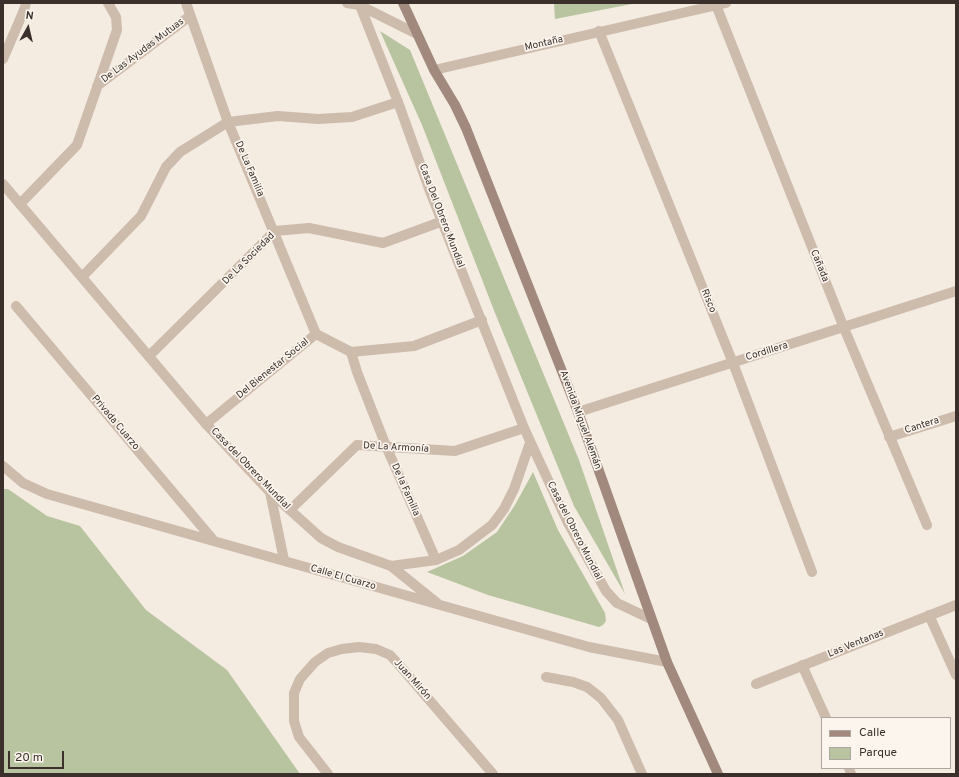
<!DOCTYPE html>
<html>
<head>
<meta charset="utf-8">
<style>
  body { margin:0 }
  #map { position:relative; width:959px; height:777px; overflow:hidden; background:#f4ebe1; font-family:Overpass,sans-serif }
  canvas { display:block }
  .frame { position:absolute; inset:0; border:4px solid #3b302b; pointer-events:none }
  .legend { position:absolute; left:821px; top:717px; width:130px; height:52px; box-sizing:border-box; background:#fbf5ee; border:1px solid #aea6a0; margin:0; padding:5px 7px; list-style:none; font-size:12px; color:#3b302b }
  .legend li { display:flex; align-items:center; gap:8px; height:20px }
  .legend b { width:20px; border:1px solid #aea6a0 }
  .north { position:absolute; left:8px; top:8px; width:40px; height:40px; -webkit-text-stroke:3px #fbf5ee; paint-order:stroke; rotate:8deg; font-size:11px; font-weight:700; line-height:16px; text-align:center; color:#3b302b }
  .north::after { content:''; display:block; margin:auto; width:14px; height:18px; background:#3b302b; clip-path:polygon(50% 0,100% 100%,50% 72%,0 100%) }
  .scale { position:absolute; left:8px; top:751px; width:56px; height:18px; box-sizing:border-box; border:2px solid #3b302b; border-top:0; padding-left:5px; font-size:12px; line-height:14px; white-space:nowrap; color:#3b302b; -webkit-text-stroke:3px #fbf5ee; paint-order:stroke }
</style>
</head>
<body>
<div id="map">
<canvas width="959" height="777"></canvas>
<div class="frame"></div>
<ul class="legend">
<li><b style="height:5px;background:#a18a7d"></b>Calle</li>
<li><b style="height:11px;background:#b8c4a0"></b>Parque</li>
</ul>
<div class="north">N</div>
<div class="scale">20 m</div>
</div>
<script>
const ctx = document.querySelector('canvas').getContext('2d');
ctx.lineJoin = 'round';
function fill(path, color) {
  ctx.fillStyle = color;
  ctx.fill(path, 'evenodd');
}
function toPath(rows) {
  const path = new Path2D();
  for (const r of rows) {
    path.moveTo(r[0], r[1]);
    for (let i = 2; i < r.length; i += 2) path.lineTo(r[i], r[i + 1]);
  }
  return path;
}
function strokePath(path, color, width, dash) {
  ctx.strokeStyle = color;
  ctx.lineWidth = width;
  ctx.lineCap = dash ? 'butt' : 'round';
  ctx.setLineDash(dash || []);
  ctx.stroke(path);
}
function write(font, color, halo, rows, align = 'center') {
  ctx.font = font + ' Overpass,sans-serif';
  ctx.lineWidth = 3.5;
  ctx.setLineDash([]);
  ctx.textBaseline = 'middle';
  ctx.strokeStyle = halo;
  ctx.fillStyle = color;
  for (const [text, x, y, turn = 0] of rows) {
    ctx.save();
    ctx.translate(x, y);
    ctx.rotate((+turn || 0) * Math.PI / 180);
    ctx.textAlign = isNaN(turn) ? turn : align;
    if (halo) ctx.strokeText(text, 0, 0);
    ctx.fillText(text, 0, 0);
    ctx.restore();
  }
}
fill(toPath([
  [554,3,637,3,555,19],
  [380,31,410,50,579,460,625,594,574,506,495,313,422,125],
  [533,472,558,530,605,613,606,621,603,625,599,627,488,595,427,572,463,556,497,532,515,505],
  [3,489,8,489,47,516,80,526,146,610,227,670,300,774,3,774]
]), '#b8c4a0');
strokePath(toPath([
  [3,59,24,10],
  [97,86,190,16],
  [20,204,77,145,117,30,116,17,108,3],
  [82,277,141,216,166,167,180,152,228,122,278,116,318,119,352,117,398,102],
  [351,352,357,372,386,446,436,560],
  [149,356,275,231,309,228,383,243,443,221],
  [206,424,316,334,351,352,414,346,482,320],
  [290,510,357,445,455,451,524,428]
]), '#cdbbac', 10);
strokePath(toPath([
  [186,3,228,122,316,334],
  [347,3,359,5,417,34],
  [359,3,398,102,431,194,524,428,567,521,606,591,617,603,651,619],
  [716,5,844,328,927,525],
  [24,10,26,3],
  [599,31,733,363,812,572],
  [3,184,206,424,270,492,321,538,338,547,391,566,436,560,459,550,492,525,504,509,514,489,530,443],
  [16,306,214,541],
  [578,412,956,291],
  [889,437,956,416],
  [3,466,23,483,47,494,589,647,667,662],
  [270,492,284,560],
  [391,566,437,603],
  [929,615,956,675],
  [802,665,826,718],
  [546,677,573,682,587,687,601,698,618,720,642,774],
  [756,684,956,605],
  [849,768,851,774],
  [328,774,299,737,294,721,294,693,300,679,315,662,328,653,342,649,359,647,376,649,390,655,400,666,493,774]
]), '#cdbbac', 10);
strokePath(toPath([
  [434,70,726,3]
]), '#cdbbac', 10);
strokePath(toPath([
  [403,3,434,70,455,105,466,128,578,412,667,662,718,774]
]), '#a18a7d', 10);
write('10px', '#3b302b', '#fbf5ee', [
  ["Montaña",544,44,-13],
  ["De Las Ayudas Mutuas",143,51,-37],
  ["De La Familia",249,169,67],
  ["Casa Del Obrero Mundial",441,216,69],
  ["De La Sociedad",249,259,-45],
  ["Cañada",819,266,68],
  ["Risco",708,301,68],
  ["Cordillera",767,352,-17],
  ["Del Bienestar Social",273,369,-39],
  ["Avenida Miguel Alemán",580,420,70],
  ["Privada Cuarzo",115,423,50],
  ["Cantera",922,426,-18],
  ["De La Armonía",396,448,3],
  ["Casa del Obrero Mundial",250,469,46],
  ["De la Familia",405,490,66],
  ["Casa del Obrero Mundial",574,531,63],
  ["Calle El Cuarzo",343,578,16],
  ["Las Ventanas",856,644,-22],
  ["Juan Mirón",412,680,48]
]);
</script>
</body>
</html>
